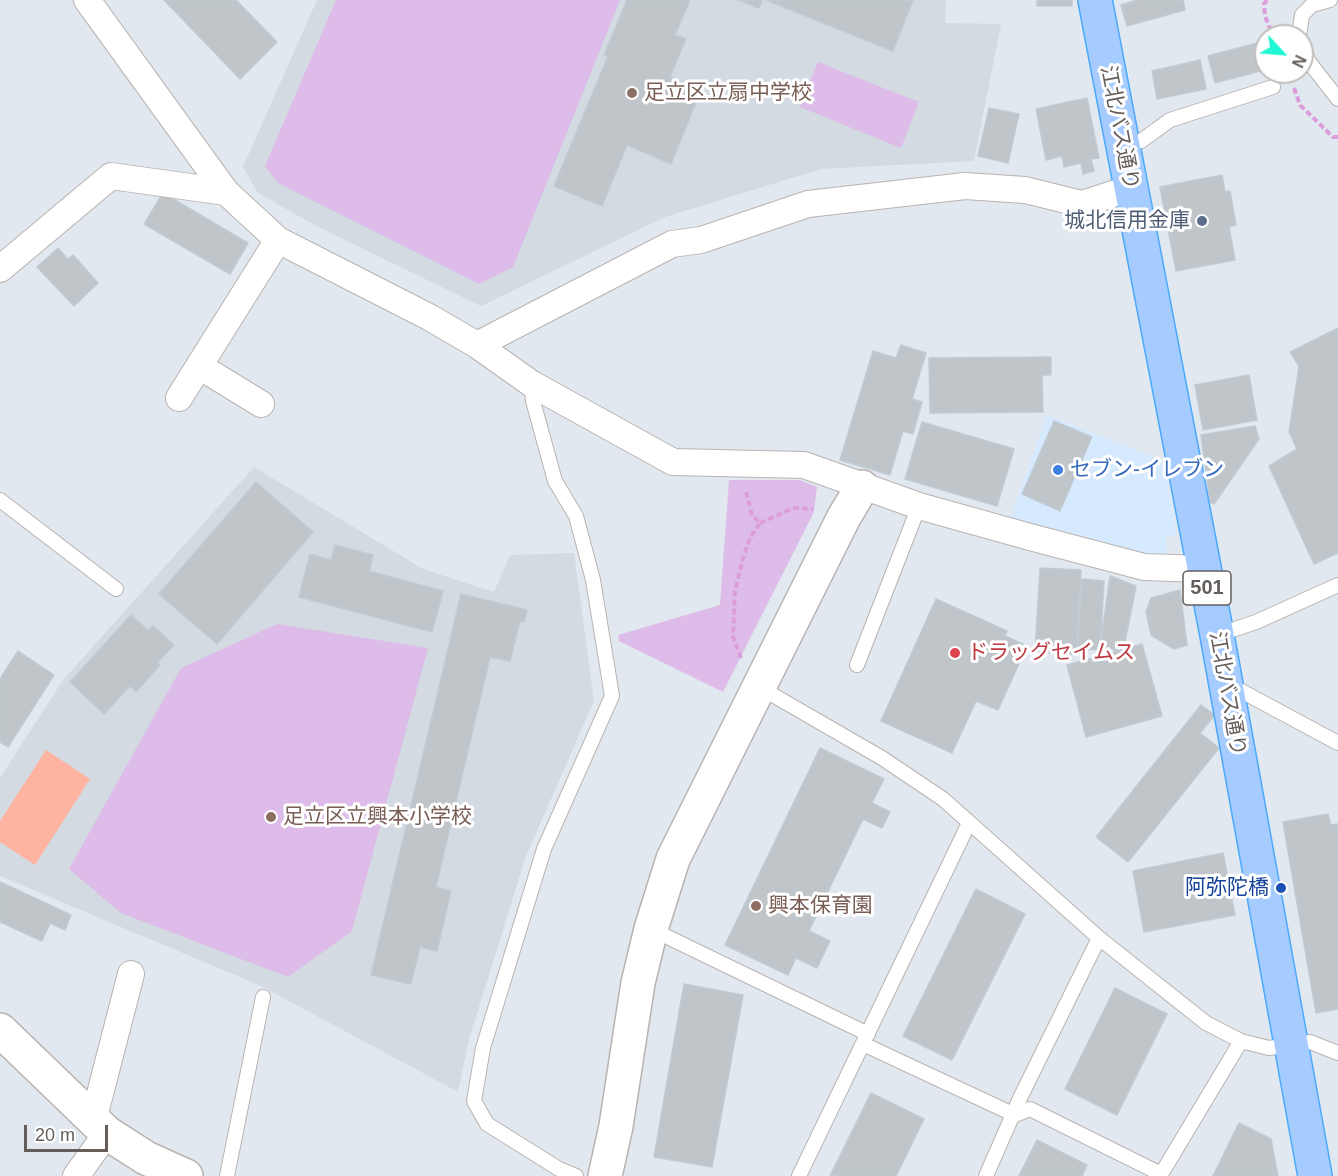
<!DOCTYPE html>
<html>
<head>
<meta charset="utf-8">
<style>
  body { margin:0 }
  #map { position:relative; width:1338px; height:1176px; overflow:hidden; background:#e2e8ef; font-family:Arial,sans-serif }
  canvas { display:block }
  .north { position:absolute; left:1254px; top:24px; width:60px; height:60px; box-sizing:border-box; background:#fff; border:2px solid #c1bebd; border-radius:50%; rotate:116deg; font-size:16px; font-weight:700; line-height:24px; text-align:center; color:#645d5a }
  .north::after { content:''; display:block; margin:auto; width:21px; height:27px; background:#1ff8d3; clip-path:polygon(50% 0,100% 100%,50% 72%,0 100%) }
  .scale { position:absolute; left:24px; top:1125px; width:84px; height:27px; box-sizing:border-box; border:3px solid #645d5a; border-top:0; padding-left:8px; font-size:18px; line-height:21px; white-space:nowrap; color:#645d5a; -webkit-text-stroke:4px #fff; paint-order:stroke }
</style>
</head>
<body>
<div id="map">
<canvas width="1338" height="1176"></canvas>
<div class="north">N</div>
<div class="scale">20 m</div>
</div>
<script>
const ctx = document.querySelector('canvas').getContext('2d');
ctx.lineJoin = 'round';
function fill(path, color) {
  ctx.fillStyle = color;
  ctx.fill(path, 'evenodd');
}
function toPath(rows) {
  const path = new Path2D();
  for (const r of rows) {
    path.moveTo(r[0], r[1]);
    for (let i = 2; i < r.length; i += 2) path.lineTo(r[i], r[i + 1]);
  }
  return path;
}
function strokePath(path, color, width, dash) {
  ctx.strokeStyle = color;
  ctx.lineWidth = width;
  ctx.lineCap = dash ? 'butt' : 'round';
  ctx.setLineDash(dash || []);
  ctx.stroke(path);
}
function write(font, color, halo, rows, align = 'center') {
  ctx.font = font + ' Arial,"Noto Sans JP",sans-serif';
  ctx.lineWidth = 6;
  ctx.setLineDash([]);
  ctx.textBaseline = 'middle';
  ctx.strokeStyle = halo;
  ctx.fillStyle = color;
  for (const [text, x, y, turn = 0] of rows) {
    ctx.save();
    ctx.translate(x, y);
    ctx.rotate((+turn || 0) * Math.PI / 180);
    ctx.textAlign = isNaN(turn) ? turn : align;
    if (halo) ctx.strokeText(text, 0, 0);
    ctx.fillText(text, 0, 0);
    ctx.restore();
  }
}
fill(toPath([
  [1047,415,1164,461,1177,537,1166,536,1167,554,1138,553,1009,522]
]), '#d6eaff');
fill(toPath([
  [317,0,946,0,945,23,1001,24,974,161,821,169,665,217,481,306,316,226,258,193,243,167],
  [254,467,423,569,494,592,510,555,574,553,594,701,526,856,469,1039,458,1092,261,986,0,876,0,778,63,680]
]), '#d3dae1');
fill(toPath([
  [336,0,620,0,513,267,479,284,278,183,265,166],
  [818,62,919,102,901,148,800,107],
  [729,480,800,480,817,487,814,512,723,692,619,641,618,635,720,605],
  [277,624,428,648,352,931,288,977,121,913,69,869,181,668]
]), '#ddbce9');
fill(toPath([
  [46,750,90,779,35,865,0,842,0,821]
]), '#ffb3a1');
const building = toPath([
  [164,0,236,0,277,42,240,79,164,0],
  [627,0,690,0,675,35,686,39,670,77,701,90,671,164,627,145,602,206,554,186,608,56,604,55,627,0],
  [738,0,762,0,759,8,738,0],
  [766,0,913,0,893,51,766,0],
  [1037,0,1072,0,1072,6,1037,6,1037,0],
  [1137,0,1183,0,1185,10,1127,26,1121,5,1137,0],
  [1257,43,1264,70,1215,83,1208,56,1257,43],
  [1200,60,1206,89,1157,99,1152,71,1200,60],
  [1087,98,1099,158,1091,159,1094,171,1083,174,1081,163,1064,167,1062,156,1046,160,1036,109,1087,98],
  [989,108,1019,114,1008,163,978,156,989,108],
  [1222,175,1225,192,1230,191,1236,225,1229,227,1235,260,1176,271,1160,187,1222,175],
  [163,193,248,243,230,274,144,224,163,193],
  [58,248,68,259,73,255,98,283,74,306,37,267,58,248],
  [1338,328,1338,553,1314,564,1269,466,1297,449,1289,432,1299,366,1290,352,1338,328],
  [901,345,926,353,912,399,922,402,913,434,903,431,890,475,840,460,873,351,896,358,901,345],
  [1051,357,1051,375,1042,375,1043,412,930,413,929,358,1051,357],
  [1249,375,1257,420,1203,430,1195,385,1249,375],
  [1054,421,1092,437,1060,511,1022,494,1054,421],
  [922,422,1014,449,997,506,905,479,922,422],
  [1255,426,1259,439,1214,504,1210,502,1201,435,1255,426],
  [256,482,313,532,217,644,159,594,256,482],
  [335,545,373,555,369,571,443,591,432,632,299,597,310,554,331,560,335,545],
  [1040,568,1081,570,1076,655,1035,652,1040,568],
  [1110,576,1136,586,1125,642,1116,650,1100,647,1110,576],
  [1082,579,1104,581,1100,650,1077,649,1082,579],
  [1180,590,1187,645,1174,649,1151,635,1146,612,1151,598,1180,590],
  [461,594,527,610,524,622,520,621,510,661,490,657,436,887,451,891,437,951,420,947,411,984,371,975,461,594],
  [936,599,1007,631,1005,636,1027,646,998,710,976,701,952,753,881,721,936,599],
  [131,615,148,630,153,626,174,645,157,663,160,665,136,692,130,686,104,714,70,682,131,615],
  [1142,644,1162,716,1086,737,1067,665,1142,644],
  [18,651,54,675,8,747,0,742,0,679,18,651],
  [1201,705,1215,715,1200,733,1219,748,1128,862,1096,837,1201,705],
  [820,748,884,779,872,803,890,812,882,828,863,819,809,931,830,941,817,968,796,958,788,975,725,945,820,748],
  [1328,814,1331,825,1338,824,1338,1009,1316,1013,1283,822,1328,814],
  [1223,853,1235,915,1144,932,1133,871,1223,853],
  [0,882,71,915,65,930,50,923,42,941,0,922,0,882],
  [976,889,1025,914,952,1060,903,1036,976,889],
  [684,984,743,995,712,1167,654,1157,684,984],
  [1115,988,1167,1014,1117,1115,1065,1089,1115,988],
  [871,1093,924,1119,896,1176,830,1176,871,1093],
  [1239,1123,1271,1139,1278,1176,1213,1176,1239,1123],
  [1037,1140,1087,1165,1082,1176,1019,1176,1037,1140]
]);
fill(building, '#bfc5c9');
strokePath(building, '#c0cbd4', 1.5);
const lane = toPath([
  [1299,36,1302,15,1312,5,1330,0],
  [1302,44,1309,62,1338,99],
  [1123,146,1141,141,1170,120,1273,87],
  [532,384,533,401,555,481,576,516,593,580,612,696,544,849,483,1048,474,1101,487,1124,559,1169,576,1176],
  [0,500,116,589],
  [1217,635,1256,622,1338,585],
  [857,665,919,506],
  [1230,685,1338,743],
  [759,687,882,758,943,799,1099,938,1206,1023,1241,1041],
  [651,929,868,1034],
  [863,1044,1015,1115,1030,1109,1161,1174],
  [227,1176,263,997],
  [799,1176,969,823],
  [986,1176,1021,1096,1099,938],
  [1160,1176,1241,1041,1269,1048,1310,1042,1338,1053]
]);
const street = toPath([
  [87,0,226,192,278,240,429,317,477,345,532,384,673,462,804,465,919,506,1030,537,1144,567,1203,569],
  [0,269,111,176,226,192],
  [477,345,672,244,701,240,808,204,965,186,1025,190,1082,204,1131,188],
  [199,366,261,404],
  [179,398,278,240],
  [93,1121,131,974],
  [76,1176,107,1133]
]);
const secondary = toPath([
  [0,1030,107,1133,146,1158,186,1176],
  [605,1176,616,1126,638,983,651,929,673,859,844,517,862,487]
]);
const primary = toPath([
  [1095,0,1217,635,1315,1176]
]);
strokePath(lane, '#b9b3b0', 16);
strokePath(street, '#b9b3b0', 28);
strokePath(secondary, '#b9b2af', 36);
strokePath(primary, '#4caafd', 36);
strokePath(toPath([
  [1267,0,1264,4,1265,16,1273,36],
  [1294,88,1300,105,1333,137,1338,137],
  [760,523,794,508,813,509],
  [741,658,733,637,735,591,743,558,750,538,760,523,752,515,746,491]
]), '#dc9edb', 4, [6, 3]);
strokePath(lane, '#fff', 14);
strokePath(street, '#fff', 26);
strokePath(secondary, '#fff', 33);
strokePath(primary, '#a6cbff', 33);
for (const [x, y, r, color] of [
  [632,93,6,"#8d6e63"],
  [1202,221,6,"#5c6f8a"],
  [1058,470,6,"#3f7fe0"],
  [955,653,6,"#e0444e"],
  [271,817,6,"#8d6e63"],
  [1281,888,6,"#1a4fb4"],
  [756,906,6,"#8d6e63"]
]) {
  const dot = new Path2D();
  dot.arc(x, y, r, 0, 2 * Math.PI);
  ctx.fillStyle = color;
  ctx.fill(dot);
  strokePath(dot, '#fff', 2);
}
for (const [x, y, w] of [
  [1207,588,48]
]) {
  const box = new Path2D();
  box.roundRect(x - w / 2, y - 17, w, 34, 4.5);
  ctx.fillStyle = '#fff';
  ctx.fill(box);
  strokePath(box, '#645d5a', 1.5);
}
write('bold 20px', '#645d5a', null, [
  ["501",1207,588]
]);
write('21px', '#785e54', '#fff', [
  ["足立区立扇中学校",644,93],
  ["足立区立興本小学校",283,817],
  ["興本保育園",768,906]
], 'left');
write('21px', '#645d5a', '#fff', [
  ["江北バス通り",1119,128,79],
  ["江北バス通り",1227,694,80]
]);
write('21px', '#4e5e75', '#fff', [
  ["城北信用金庫",1190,221]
], 'right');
write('21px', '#366cbe', '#fff', [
  ["セブン-イレブン",1070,470]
], 'left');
write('21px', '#be3a42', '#fff', [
  ["ドラッグセイムス",967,653]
], 'left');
write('21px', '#164399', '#fff', [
  ["阿弥陀橋",1269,888]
], 'right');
</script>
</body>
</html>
